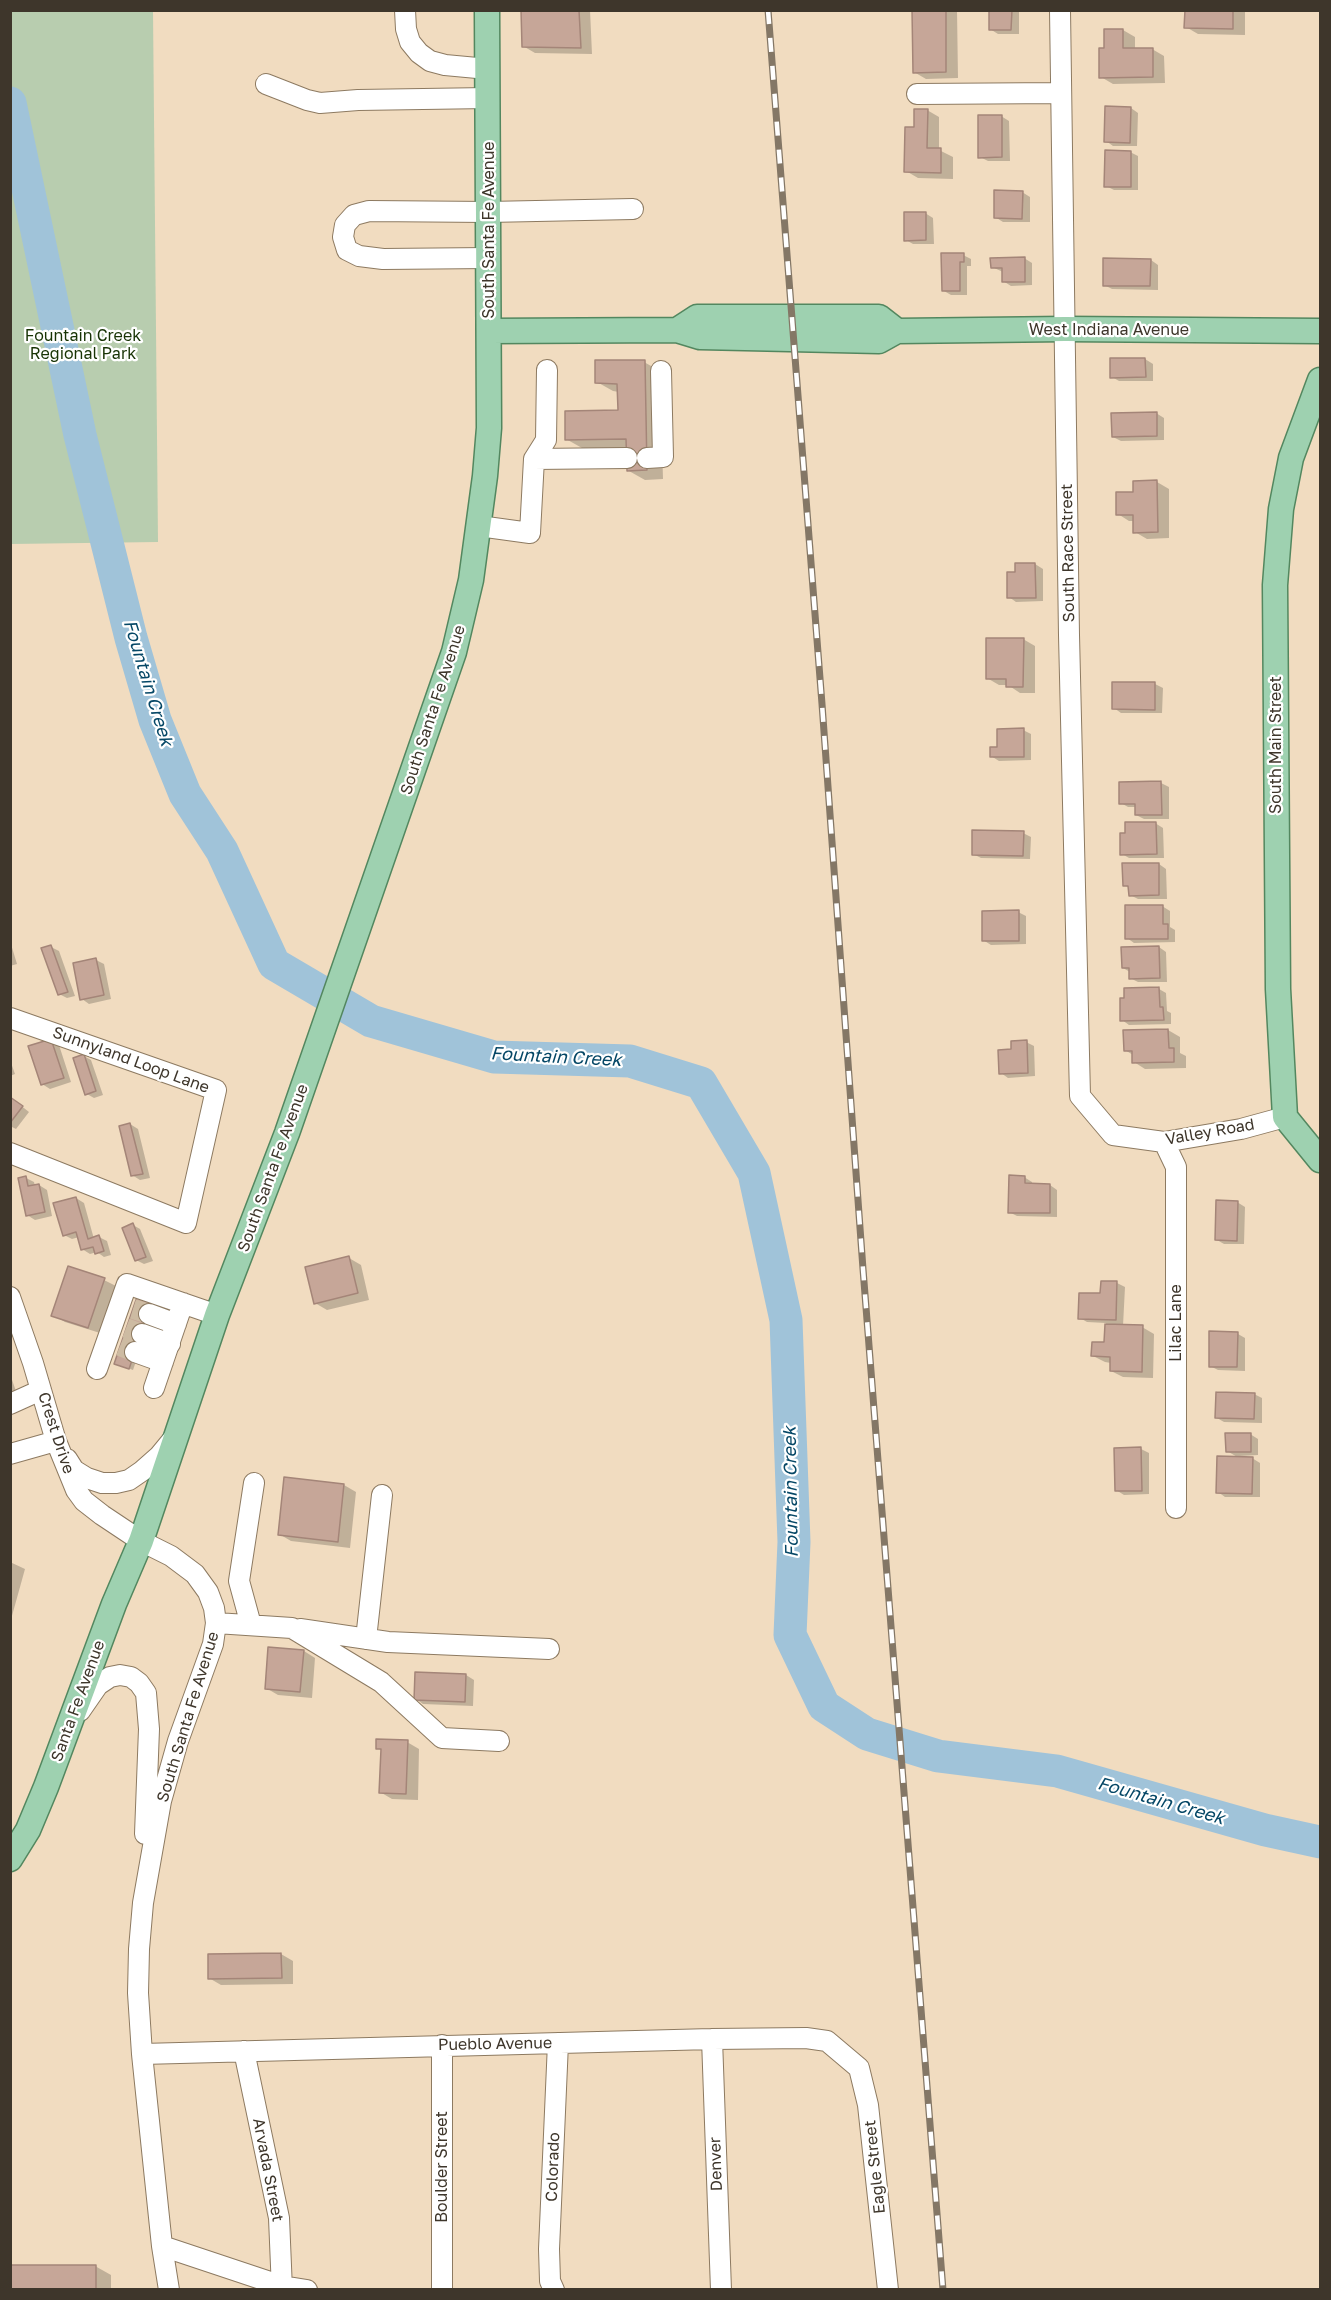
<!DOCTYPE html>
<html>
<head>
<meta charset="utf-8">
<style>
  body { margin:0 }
  #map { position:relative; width:1331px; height:2300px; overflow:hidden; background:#f1dcc0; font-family:"Golos Text",sans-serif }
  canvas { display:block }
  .frame { position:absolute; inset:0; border:12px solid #3e362b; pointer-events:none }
</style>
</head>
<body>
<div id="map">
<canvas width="1331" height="2300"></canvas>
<div class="frame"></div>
</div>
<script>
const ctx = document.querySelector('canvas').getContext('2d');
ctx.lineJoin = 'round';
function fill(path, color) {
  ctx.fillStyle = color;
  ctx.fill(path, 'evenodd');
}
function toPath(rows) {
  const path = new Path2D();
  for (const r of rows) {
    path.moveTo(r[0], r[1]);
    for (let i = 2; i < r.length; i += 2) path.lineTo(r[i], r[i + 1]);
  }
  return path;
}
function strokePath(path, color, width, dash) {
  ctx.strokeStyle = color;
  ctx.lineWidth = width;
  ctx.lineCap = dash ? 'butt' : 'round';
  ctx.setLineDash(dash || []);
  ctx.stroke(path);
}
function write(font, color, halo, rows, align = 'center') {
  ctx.font = font + ' "Golos Text",sans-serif';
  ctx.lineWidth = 4.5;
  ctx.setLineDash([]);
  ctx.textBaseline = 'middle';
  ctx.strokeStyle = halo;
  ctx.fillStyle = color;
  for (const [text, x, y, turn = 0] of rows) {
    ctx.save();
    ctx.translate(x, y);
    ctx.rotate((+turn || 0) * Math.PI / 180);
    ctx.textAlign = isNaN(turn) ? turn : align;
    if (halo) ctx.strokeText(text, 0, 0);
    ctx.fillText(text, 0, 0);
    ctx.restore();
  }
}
fill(toPath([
  [10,11,153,11,158,542,11,544]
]), '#b8cdaf');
fill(toPath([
  [523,10,590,10,592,54,535,53,523,46],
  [914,10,957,10,958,78,926,79,914,72],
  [991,10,1019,10,1019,34,998,34,990,29],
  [1186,10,1245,10,1245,35,1198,34,1186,27],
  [1123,30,1135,37,1135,49,1152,49,1164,56,1165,83,1113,84,1101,77,1105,49],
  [1131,108,1138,113,1137,146,1113,146,1106,141],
  [927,110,939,117,939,150,953,157,953,179,918,178,906,171,915,129],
  [1001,116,1009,121,1010,161,988,161,980,157],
  [1130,152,1138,156,1138,190,1114,190,1106,186],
  [1022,192,1030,197,1030,222,1003,222,995,217],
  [925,213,933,218,934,244,913,244,906,240],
  [963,255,971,259,971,266,967,266,967,295,951,295,944,291],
  [1024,258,1032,263,1032,285,1011,286,1003,281,1003,272,992,267],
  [1151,260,1158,265,1158,290,1112,289,1104,285],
  [1145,359,1153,364,1153,381,1119,381,1112,377],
  [644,362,660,371,663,479,645,480,629,471,628,448,582,448,566,439,619,411,619,392,613,391,597,382],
  [1156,413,1164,418,1164,440,1121,441,1113,437],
  [1157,482,1169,489,1169,538,1147,539,1135,532,1135,521,1129,521,1118,514,1135,494],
  [1035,564,1043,569,1043,601,1016,602,1009,597,1017,574],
  [1023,639,1035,646,1035,693,1020,693,1008,685,999,685,987,678],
  [1155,684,1163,688,1162,713,1121,713,1114,708],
  [1023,730,1031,734,1031,760,999,761,991,756],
  [1161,783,1169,787,1169,819,1144,819,1136,815,1136,807,1128,807,1121,803],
  [1155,823,1163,828,1164,858,1129,858,1122,854,1126,834],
  [1023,833,1031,837,1030,859,981,858,973,854],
  [1159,864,1166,869,1167,899,1138,899,1130,895,1130,888,1124,885],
  [1162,906,1170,911,1170,927,1175,930,1175,942,1134,943,1127,938],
  [1018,912,1026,916,1026,944,991,945,983,940],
  [10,941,17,964,10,966],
  [51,947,59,951,75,996,67,998,59,994],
  [1159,947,1166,952,1167,982,1138,982,1130,978,1130,972,1123,968],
  [96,960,104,964,111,999,89,1004,82,999],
  [1159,989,1166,993,1167,1011,1171,1013,1171,1024,1129,1025,1122,1020],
  [1168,1030,1180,1037,1180,1053,1186,1056,1186,1068,1145,1069,1134,1062,1133,1055,1125,1050],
  [51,1040,59,1045,71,1082,50,1089,42,1084],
  [1026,1042,1034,1046,1035,1076,1008,1078,1001,1073,1013,1051],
  [84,1056,91,1060,103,1095,94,1098,87,1094],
  [10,1060,15,1074,10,1076],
  [10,1097,29,1112,16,1129,10,1126],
  [130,1124,138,1129,150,1178,140,1180,132,1175],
  [1024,1177,1032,1182,1032,1185,1050,1185,1057,1190,1057,1217,1017,1216,1009,1212],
  [26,1178,34,1182,35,1186,39,1185,47,1190,52,1216,35,1220,27,1215],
  [76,1198,84,1203,94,1239,99,1237,107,1241,111,1255,104,1257,97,1252,90,1254,82,1249,79,1237,72,1239,64,1235],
  [1237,1202,1245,1207,1244,1244,1224,1244,1217,1240],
  [133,1225,140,1229,153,1261,144,1264,136,1260],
  [349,1258,361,1265,369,1300,327,1310,315,1303],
  [104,1280,116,1286,100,1333,65,1322,53,1315],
  [1102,1282,1117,1283,1125,1287,1123,1326,1142,1327,1154,1334,1153,1378,1123,1377,1111,1371,1111,1363,1105,1362,1093,1356,1106,1343,1106,1323,1087,1322,1080,1318,1102,1295],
  [140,1293,157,1300,133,1370,119,1365],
  [1238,1334,1245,1338,1245,1371,1218,1370,1210,1366],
  [10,1374,18,1397,10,1399],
  [1254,1394,1262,1398,1262,1423,1224,1422,1217,1418],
  [1250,1434,1258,1439,1258,1455,1240,1456,1240,1458,1252,1458,1260,1463,1260,1497,1225,1497,1218,1492,1239,1458,1227,1451],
  [1141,1449,1149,1453,1149,1494,1124,1495,1116,1490],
  [286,1479,344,1485,356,1492,350,1548,291,1541,279,1534],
  [10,1562,25,1569,10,1623],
  [304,1651,315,1658,312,1698,278,1695,266,1688],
  [417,1673,466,1675,474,1680,473,1706,423,1704,416,1699],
  [407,1742,419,1749,418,1800,392,1799,380,1792,382,1751,378,1748],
  [281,1954,293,1961,293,1984,221,1985,209,1978],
  [95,2266,111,2275,111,2290,10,2290]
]), '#0003');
strokePath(toPath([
  [10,103,80,435,131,638,155,720,185,794,222,851,274,964,371,1021,494,1057,630,1061,701,1083,754,1173,786,1320,794,1542,790,1635,824,1706,867,1734,938,1756,1057,1771,1265,1830,1320,1842]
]), '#a0c3d9', 33);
const building = toPath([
  [521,10,579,10,581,48,522,47,521,10],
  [912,10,946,10,946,72,913,73,912,10],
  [989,10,1012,10,1011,30,989,30,989,10],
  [1185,10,1233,10,1233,29,1184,28,1185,10],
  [1104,29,1123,29,1123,48,1153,48,1153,77,1099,78,1099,48,1104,48,1104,29],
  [1105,106,1131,107,1130,143,1104,142,1105,106],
  [914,109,928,109,927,148,941,148,941,173,904,172,905,127,914,127,914,109],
  [978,115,1002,115,1002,157,978,158,978,115],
  [1105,150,1131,151,1131,187,1104,187,1105,150],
  [994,190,1023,191,1022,219,994,218,994,190],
  [904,212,926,212,926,240,904,241,904,212],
  [941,253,964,253,964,262,960,262,960,291,942,291,941,253],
  [1025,257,1025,282,1002,282,1002,268,991,268,990,258,1025,257],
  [1103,258,1151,259,1150,286,1103,286,1103,258],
  [1110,358,1145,358,1146,377,1110,378,1110,358],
  [595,360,645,360,647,470,627,471,626,439,565,440,565,411,618,410,617,384,595,383,595,360],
  [1157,412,1157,436,1112,437,1111,413,1157,412],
  [1157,480,1158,532,1133,533,1133,515,1116,515,1116,492,1133,492,1133,481,1157,480],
  [1015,563,1035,563,1036,598,1007,598,1007,572,1015,572,1015,563],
  [986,638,1024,638,1023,687,1006,687,1006,679,986,679,986,638],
  [1112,682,1155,682,1155,710,1112,709,1112,682],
  [1024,728,1024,757,990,757,990,747,997,747,997,729,1024,728],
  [1161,781,1162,815,1135,815,1135,804,1119,804,1119,782,1161,781],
  [1125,822,1156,822,1157,854,1120,855,1120,833,1125,833,1125,822],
  [972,830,1024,831,1023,856,972,855,972,830],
  [1122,863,1159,863,1159,895,1129,896,1128,886,1123,886,1122,863],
  [1125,905,1163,905,1163,924,1168,924,1168,939,1125,939,1125,905],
  [1019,910,1019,941,982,941,982,911,1019,910],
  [51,945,68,992,58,995,41,948,51,945],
  [1159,946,1160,978,1129,979,1129,968,1122,968,1121,947,1159,946],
  [96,958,104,995,80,1000,73,963,96,958],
  [1159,987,1160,1007,1163,1007,1164,1020,1120,1021,1120,998,1124,998,1124,988,1159,987],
  [1168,1029,1169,1048,1174,1048,1174,1062,1132,1063,1132,1051,1124,1051,1123,1030,1168,1029],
  [51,1039,64,1078,41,1085,28,1046,51,1039],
  [1027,1040,1028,1073,999,1074,998,1050,1011,1049,1011,1041,1027,1040],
  [84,1054,96,1091,85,1095,73,1058,84,1054],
  [10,1097,23,1106,10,1123,10,1097],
  [130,1123,143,1174,131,1176,119,1126,130,1123],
  [1009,1175,1025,1176,1025,1183,1050,1184,1050,1213,1008,1213,1009,1175],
  [26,1176,28,1186,39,1184,45,1212,26,1216,18,1178,26,1176],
  [76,1197,88,1239,99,1235,104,1251,95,1254,93,1247,81,1250,76,1232,63,1236,53,1203,76,1197],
  [1216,1200,1238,1201,1237,1241,1215,1240,1216,1200],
  [133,1223,146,1257,135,1261,122,1228,133,1223],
  [349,1256,358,1293,314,1304,305,1267,349,1256],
  [68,1266,105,1278,88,1328,51,1316,68,1266],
  [1101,1281,1117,1281,1116,1320,1078,1319,1079,1293,1100,1293,1101,1281],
  [139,1291,154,1296,129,1369,114,1364,139,1291],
  [1105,1324,1143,1325,1142,1372,1110,1371,1110,1357,1091,1356,1092,1342,1104,1342,1105,1324],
  [1209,1331,1238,1332,1237,1367,1209,1367,1209,1331],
  [1216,1392,1255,1393,1254,1419,1215,1418,1216,1392],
  [1225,1433,1251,1433,1251,1452,1226,1452,1225,1433],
  [1141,1447,1142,1491,1115,1491,1114,1448,1141,1447],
  [1217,1456,1253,1457,1252,1494,1216,1493,1217,1456],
  [284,1477,344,1484,338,1542,278,1535,284,1477],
  [268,1647,304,1650,300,1692,265,1689,268,1647],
  [415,1672,466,1674,465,1702,414,1700,415,1672],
  [376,1739,408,1740,406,1794,379,1793,381,1749,376,1749,376,1739],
  [281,1953,282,1978,208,1979,208,1954,281,1953],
  [10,2265,96,2265,96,2290,10,2290,10,2265]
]);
fill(building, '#c6a698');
strokePath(building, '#a48578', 1.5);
strokePath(toPath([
  [133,1309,149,1314],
  [126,1328,142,1334],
  [120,1346,135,1352]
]), '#cdbba2', 20, [20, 10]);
const minor = toPath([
  [405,10,406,29,410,42,419,53,430,61,445,65,488,69],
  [1060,10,1069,635,1080,1096,1113,1135,1164,1142,1241,1129,1285,1117],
  [266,84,307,100,320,103,358,100,488,98],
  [917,94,1061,93],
  [488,258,383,259,359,256,347,250,343,237,345,225,354,215,369,211,488,212,633,209],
  [647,458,663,457,661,371],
  [534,459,627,458],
  [479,526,530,533,534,459,546,440,547,370],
  [10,1018,216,1090,186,1223,10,1153],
  [1164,1142,1176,1167,1176,1508],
  [10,1297,33,1363,56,1441,76,1490,84,1501,102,1515,141,1541,171,1556,195,1574,208,1592,214,1608,216,1623,213,1644,178,1741,161,1801,143,1903,139,1949,138,1993,142,2054,162,2246,169,2290],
  [149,1314,176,1324],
  [142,1334,170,1344],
  [135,1352,163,1362],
  [97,1369,127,1284,217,1315],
  [154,1388,183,1303],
  [10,1404,41,1390],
  [10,1454,56,1441],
  [67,1459,74,1470,87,1478,102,1483,116,1483,129,1480,142,1471,159,1456,173,1439],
  [216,1623,292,1628,381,1682,442,1738,499,1741],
  [251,1625,239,1581,254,1483],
  [300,1629,388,1642,549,1649],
  [366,1639,382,1495],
  [80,1711,98,1685,110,1677,120,1675,131,1677,139,1683,146,1693,149,1729,145,1834],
  [712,2039,721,2290],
  [442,2045,442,2290],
  [244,2051,279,2218,282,2290],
  [142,2054,712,2039,806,2038,827,2041,859,2068,868,2105,888,2290],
  [162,2246,282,2286,307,2290],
  [554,2290,550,2281,549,2249,558,2043]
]);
const major = toPath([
  [677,330,697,317,879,317,897,331],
  [489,331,677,330,700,337,879,341,897,331,1065,329,1320,331],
  [1320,380,1291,458,1281,509,1275,585,1278,989,1285,1117,1320,1160],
  [10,1859,28,1830,46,1787,114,1604,141,1541,217,1315,287,1133,454,652,471,580,485,476,489,428,487,10]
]);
strokePath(minor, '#8d7a61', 22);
strokePath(major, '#53875f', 27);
strokePath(minor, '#fff', 20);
strokePath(major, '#9ed1b0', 24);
const rail = toPath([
  [768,10,822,704,863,1269,943,2290]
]);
strokePath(rail, '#847766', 7);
strokePath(rail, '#fff', 4.5, [14]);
write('16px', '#3e362b', '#fff', [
  ["South Santa Fe Avenue",489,230,-90],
  ["West Indiana Avenue",1109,330],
  ["South Race Street",1068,553,-91],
  ["South Santa Fe Avenue",433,710,-72],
  ["South Main Street",1276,745,-90],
  ["Sunnyland Loop Lane",131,1060,20],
  ["Valley Road",1210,1132,-10],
  ["South Santa Fe Avenue",273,1168,-70],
  ["Lilac Lane",1176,1323,-90],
  ["Crest Drive",56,1433,72],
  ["Santa Fe Avenue",78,1701,-70],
  ["South Santa Fe Avenue",188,1717,-73],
  ["Pueblo Avenue",495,2044,-1],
  ["Denver",716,2164,-92],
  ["Boulder Street",442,2167,-90],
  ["Colorado",553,2167,-88],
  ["Eagle Street",875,2167,-96],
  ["Arvada Street",268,2170,79]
]);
write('16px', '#173304', '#fff', [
  ["Fountain Creek",83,336],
  ["Regional Park",83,354]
]);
write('italic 18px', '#054766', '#fff', [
  ["Fountain Creek",148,683,73],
  ["Fountain Creek",556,1057,3],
  ["Fountain Creek",791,1492,-91],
  ["Fountain Creek",1161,1801,16]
]);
</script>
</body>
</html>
